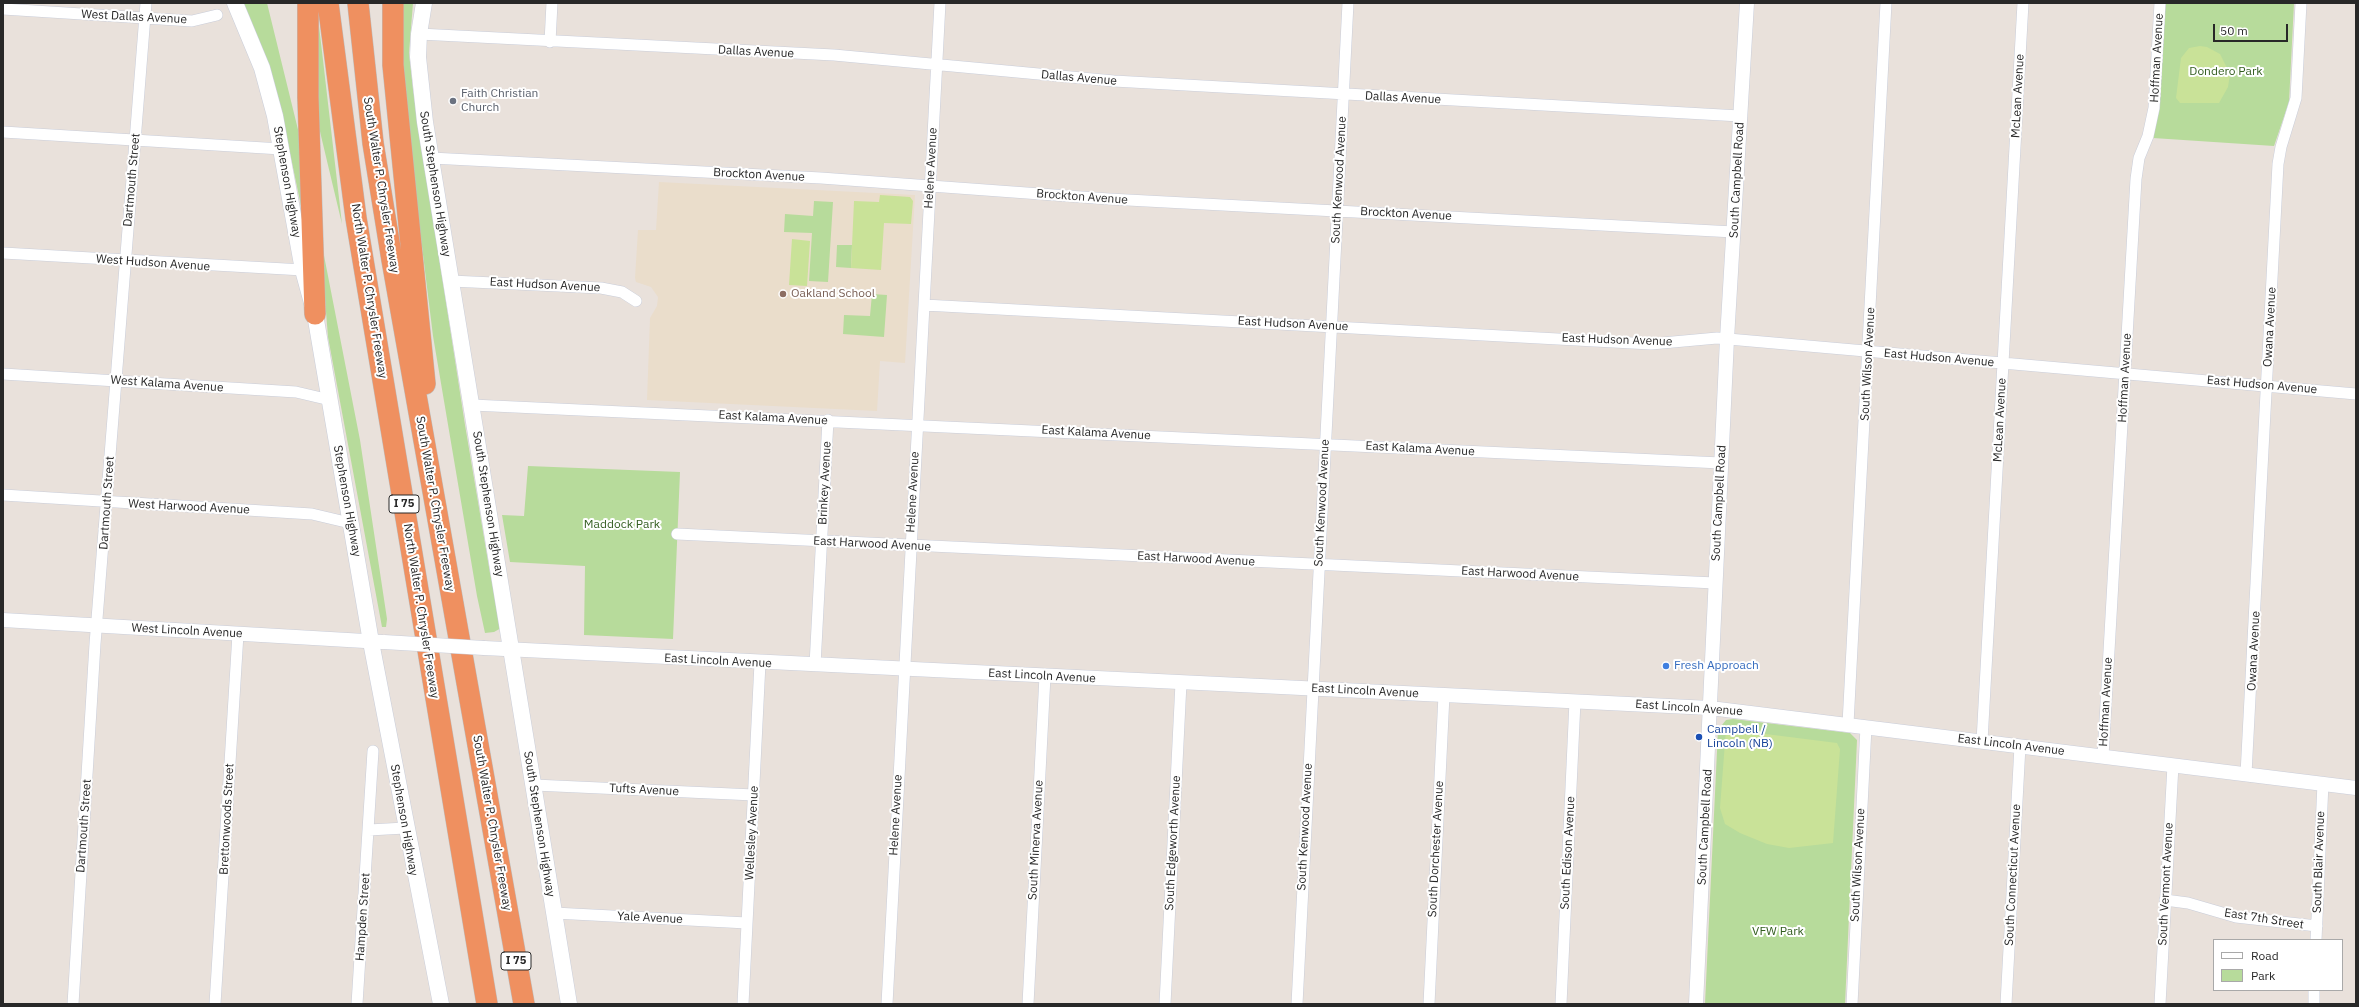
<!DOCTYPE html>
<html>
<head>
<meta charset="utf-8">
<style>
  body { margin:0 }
  #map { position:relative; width:2359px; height:1007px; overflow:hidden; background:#e9e1db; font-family:"IBM Plex Sans",sans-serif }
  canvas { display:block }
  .frame { position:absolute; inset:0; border:4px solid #282828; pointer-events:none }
  .legend { position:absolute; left:2213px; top:939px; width:130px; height:52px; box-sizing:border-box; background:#fff; border:1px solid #a9a9a9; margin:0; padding:5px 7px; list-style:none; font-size:12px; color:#282828 }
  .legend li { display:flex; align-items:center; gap:8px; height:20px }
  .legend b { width:20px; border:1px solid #a9a9a9 }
  .scale { position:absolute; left:2213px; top:24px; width:75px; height:18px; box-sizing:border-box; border:2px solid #282828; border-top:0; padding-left:5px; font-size:12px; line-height:14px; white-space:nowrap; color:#282828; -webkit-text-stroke:3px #fff; paint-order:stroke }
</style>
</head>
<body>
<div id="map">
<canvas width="2359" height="1007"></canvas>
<div class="frame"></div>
<ul class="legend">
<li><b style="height:5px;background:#fff"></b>Road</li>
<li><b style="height:11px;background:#b7db9b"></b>Park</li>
</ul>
<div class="scale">50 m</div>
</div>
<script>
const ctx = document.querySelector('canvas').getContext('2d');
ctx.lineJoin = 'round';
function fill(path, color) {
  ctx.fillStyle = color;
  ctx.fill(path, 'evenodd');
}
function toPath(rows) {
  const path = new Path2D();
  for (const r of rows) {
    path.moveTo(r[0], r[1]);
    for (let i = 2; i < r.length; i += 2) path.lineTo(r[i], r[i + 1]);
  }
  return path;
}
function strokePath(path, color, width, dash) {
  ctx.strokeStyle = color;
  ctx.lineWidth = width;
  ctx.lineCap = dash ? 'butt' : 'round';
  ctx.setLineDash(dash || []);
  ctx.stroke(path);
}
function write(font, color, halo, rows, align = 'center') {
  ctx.font = font + ' "IBM Plex Sans",sans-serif';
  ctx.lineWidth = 4;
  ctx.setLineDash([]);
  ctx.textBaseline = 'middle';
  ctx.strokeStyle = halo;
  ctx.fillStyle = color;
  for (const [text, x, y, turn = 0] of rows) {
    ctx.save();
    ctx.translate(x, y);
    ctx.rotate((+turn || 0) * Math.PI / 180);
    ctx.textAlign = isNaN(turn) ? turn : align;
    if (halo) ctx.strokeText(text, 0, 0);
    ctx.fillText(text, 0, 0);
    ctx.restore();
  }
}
fill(toPath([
  [659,182,915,195,905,363,880,361,877,411,647,400,650,318,657,306,658,297,651,287,636,282,635,278,638,230,656,230]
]), '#eaddcb');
fill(toPath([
  [242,3,267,3,303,150,304,220,283,120,266,59],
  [402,3,413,3,409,53,413,89,465,425,490,573,503,627,494,632,485,633,477,596,433,336,403,92],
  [2165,3,2294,3,2289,102,2274,146,2153,138,2159,104],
  [318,17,342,224,317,119],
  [814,201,833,202,828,282,809,281,812,233,784,232,785,214,813,216],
  [320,235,360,440,387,619,386,627,382,627,328,337],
  [837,245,852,245,851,268,836,267],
  [872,294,887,295,884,337,843,334,844,315,870,316],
  [528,466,680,472,673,639,584,635,585,566,510,562,502,515,524,516],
  [1733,719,1850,733,1857,740,1845,1004,1705,1004,1718,730,1726,720]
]), '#b7db9b');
fill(toPath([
  [2200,46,2207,47,2220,54,2230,74,2228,87,2219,103,2180,103,2176,98,2181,58,2189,48],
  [880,195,910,197,913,201,911,224,884,223,881,270,851,268,854,201,879,202],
  [792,239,810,241,807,286,789,285],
  [1726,729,1837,743,1840,749,1833,843,1789,848,1767,844,1740,833,1725,824,1720,808]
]), '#c9e298');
const minor = toPath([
  [3,9,192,21,217,15],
  [419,34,834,55,1114,81,1740,116],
  [550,42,552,3],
  [3,132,281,149],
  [431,158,821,178,1109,199,1734,232],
  [3,253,303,270],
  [451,281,601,288,622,292,636,301],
  [924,305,1651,344,1717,338,2356,394],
  [3,374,296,392,330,400],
  [472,405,1721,463],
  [3,495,312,514,350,523],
  [677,534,1715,583],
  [815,665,828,420],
  [1848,724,1886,3],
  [1982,741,2023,3],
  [2103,756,2136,179,2139,158,2148,136,2154,108,2160,3],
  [2246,774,2278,164,2281,147,2296,98,2301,3],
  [534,785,754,795],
  [369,830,405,828],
  [2165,900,2188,903,2236,917,2317,926],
  [554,913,747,923],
  [2316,940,2323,783],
  [73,1004,95,644,146,3],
  [215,1004,238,634],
  [357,1004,373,751],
  [743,1004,760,663],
  [887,1004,940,3],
  [1028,1004,1045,676],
  [1165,1004,1181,683],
  [1297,1004,1348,3],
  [1429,1004,1444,695],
  [1561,1004,1575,701],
  [1852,1004,1866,727],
  [2006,1004,2020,746],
  [2160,1004,2173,765],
  [2314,1004,2314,990]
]);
const tertiary = toPath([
  [3,620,382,642],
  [484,648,1710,708,2356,788],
  [1696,1004,1727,339,1747,3]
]);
const secondary = toPath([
  [235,3,262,68,275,116,303,270,315,314,371,642,441,1004],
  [424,3,419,34,418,57,425,122,569,1004]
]);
const motorway = toPath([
  [308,3,308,97,315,314],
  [328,3,356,218,487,1004],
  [358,3,373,143,392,260,524,1004],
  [393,3,393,65,425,384]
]);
strokePath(minor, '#c9cdd9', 12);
strokePath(tertiary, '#c9cdd9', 15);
strokePath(secondary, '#c9cdd9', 17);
strokePath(motorway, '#bebebe', 22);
strokePath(minor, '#fff', 11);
strokePath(tertiary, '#fff', 14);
strokePath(secondary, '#fff', 16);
strokePath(motorway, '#ef9060', 21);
const tertiaryBridge = toPath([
  [384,642,484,648]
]);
strokePath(tertiaryBridge, '#c9cdd9', 15, []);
strokePath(tertiaryBridge, '#fff', 14);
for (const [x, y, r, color] of [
  [453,101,4,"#6b7280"],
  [783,294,4,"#8d6e63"],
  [1666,666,4,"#3f7fe0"],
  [1699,737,4,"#1a4fb4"]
]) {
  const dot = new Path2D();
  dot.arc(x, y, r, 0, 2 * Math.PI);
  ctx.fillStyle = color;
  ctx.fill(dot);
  strokePath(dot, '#fff', 1.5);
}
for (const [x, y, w] of [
  [404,504,30],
  [516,961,30]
]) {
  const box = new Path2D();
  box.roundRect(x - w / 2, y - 9, w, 18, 3);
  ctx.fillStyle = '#fff';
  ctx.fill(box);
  strokePath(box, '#282828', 1);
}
write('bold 11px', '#282828', null, [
  ["I 75",404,504],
  ["I 75",516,961]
]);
write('12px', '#282828', '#fff', [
  ["West Dallas Avenue",134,17,3],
  ["Dallas Avenue",756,52,3],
  ["Hoffman Avenue",2157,58,-87],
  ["Dallas Avenue",1079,78,5],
  ["McLean Avenue",2018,96,-87],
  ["Dallas Avenue",1403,98,3],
  ["Helene Avenue",931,168,-87],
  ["Brockton Avenue",759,175,3],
  ["Dartmouth Street",132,180,-85],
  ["South Kenwood Avenue",1339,180,-87],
  ["South Campbell Road",1737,180,-87],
  ["Stephenson Highway",287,182,80],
  ["South Stephenson Highway",435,184,81],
  ["South Walter P. Chrysler Freeway",381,185,81],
  ["Brockton Avenue",1082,197,4],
  ["Brockton Avenue",1406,214,3],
  ["West Hudson Avenue",153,263,4],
  ["East Hudson Avenue",545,285,3],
  ["North Walter P. Chrysler Freeway",369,291,81],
  ["East Hudson Avenue",1293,324,3],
  ["Owana Avenue",2270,327,-87],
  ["East Hudson Avenue",1617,340,2],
  ["East Hudson Avenue",1939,358,5],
  ["South Wilson Avenue",1868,364,-87],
  ["Hoffman Avenue",2125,378,-87],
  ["West Kalama Avenue",167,384,4],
  ["East Hudson Avenue",2262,385,5],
  ["East Kalama Avenue",773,418,3],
  ["McLean Avenue",2000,420,-87],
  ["East Kalama Avenue",1096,433,3],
  ["East Kalama Avenue",1420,449,3],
  ["Brinkey Avenue",825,483,-87],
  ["Helene Avenue",913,492,-87],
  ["Stephenson Highway",347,501,80],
  ["Dartmouth Street",107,503,-86],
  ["South Kenwood Avenue",1322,503,-87],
  ["South Campbell Road",1719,503,-87],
  ["South Walter P. Chrysler Freeway",435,504,80],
  ["South Stephenson Highway",488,504,81],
  ["West Harwood Avenue",189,507,3],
  ["East Harwood Avenue",872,544,3],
  ["East Harwood Avenue",1196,559,3],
  ["East Harwood Avenue",1520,574,3],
  ["North Walter P. Chrysler Freeway",421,611,81],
  ["West Lincoln Avenue",187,631,3],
  ["Owana Avenue",2254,651,-87],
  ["East Lincoln Avenue",718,661,3],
  ["East Lincoln Avenue",1042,676,3],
  ["East Lincoln Avenue",1365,691,3],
  ["Hoffman Avenue",2106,702,-87],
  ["East Lincoln Avenue",1689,708,4],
  ["East Lincoln Avenue",2011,745,7],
  ["Tufts Avenue",644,790,3],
  ["Helene Avenue",896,815,-87],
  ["Brettonwoods Street",227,819,-87],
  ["Stephenson Highway",404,820,80],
  ["South Walter P. Chrysler Freeway",492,823,80],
  ["South Stephenson Highway",539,824,81],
  ["Dartmouth Street",84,826,-86],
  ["South Kenwood Avenue",1305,827,-87],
  ["South Campbell Road",1705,827,-87],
  ["Wellesley Avenue",752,833,-87],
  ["South Minerva Avenue",1036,840,-87],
  ["South Edgeworth Avenue",1173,843,-87],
  ["South Dorchester Avenue",1436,849,-87],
  ["South Edison Avenue",1568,853,-87],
  ["South Blair Avenue",2319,862,-88],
  ["South Wilson Avenue",1858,865,-87],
  ["South Connecticut Avenue",2013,875,-87],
  ["South Vermont Avenue",2166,884,-87],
  ["Hampden Street",363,917,-86],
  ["Yale Avenue",650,918,3],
  ["East 7th Street",2264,919,9]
]);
write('12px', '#325d1f', '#fff', [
  ["Dondero Park",2226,72],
  ["Maddock Park",622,525],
  ["VFW Park",1778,932]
]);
write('12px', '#5b616d', '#fff', [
  ["Faith Christian",461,94],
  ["Church",461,108]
], 'left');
write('12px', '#785e54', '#fff', [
  ["Oakland School",791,294]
], 'left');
write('12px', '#366cbe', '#fff', [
  ["Fresh Approach",1674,666]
], 'left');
write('12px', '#164399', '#fff', [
  ["Campbell /",1707,730],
  ["Lincoln (NB)",1707,744]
], 'left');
</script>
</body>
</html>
